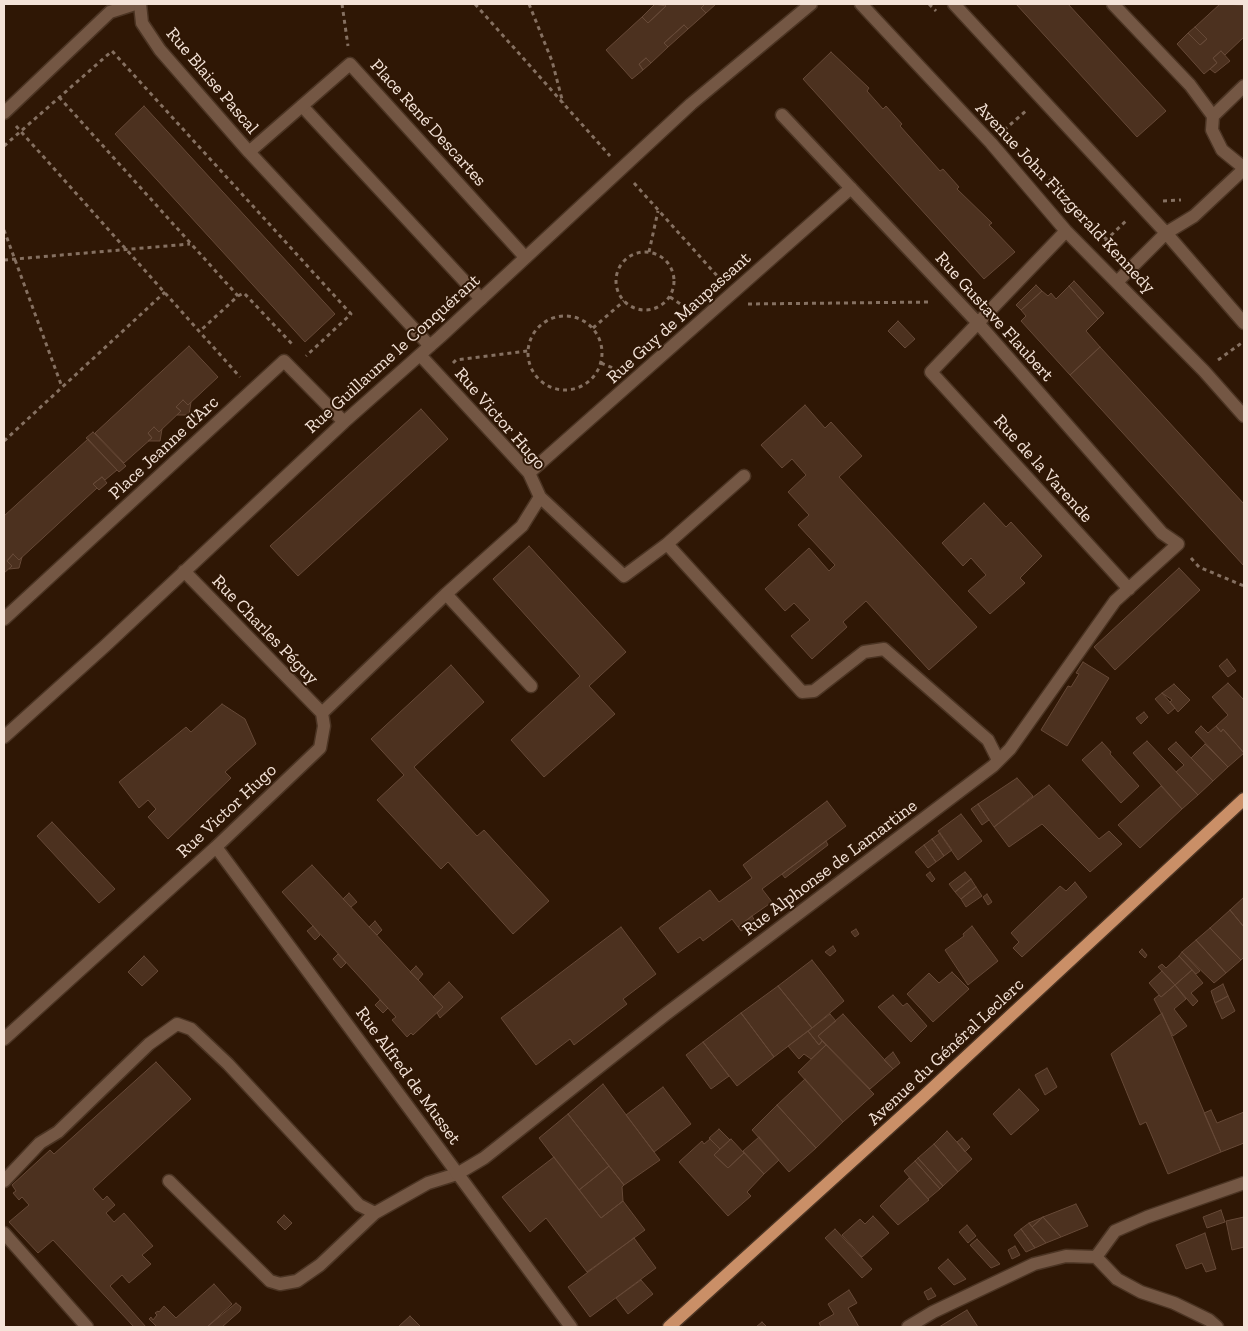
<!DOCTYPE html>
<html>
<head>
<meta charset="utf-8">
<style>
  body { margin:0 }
  #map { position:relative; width:1248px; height:1331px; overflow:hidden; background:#2f1705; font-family:"Zilla Slab",serif }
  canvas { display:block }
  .frame { position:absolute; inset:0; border:5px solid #f4e3d8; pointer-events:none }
</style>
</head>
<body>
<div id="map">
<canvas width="1248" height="1331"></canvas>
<div class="frame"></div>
</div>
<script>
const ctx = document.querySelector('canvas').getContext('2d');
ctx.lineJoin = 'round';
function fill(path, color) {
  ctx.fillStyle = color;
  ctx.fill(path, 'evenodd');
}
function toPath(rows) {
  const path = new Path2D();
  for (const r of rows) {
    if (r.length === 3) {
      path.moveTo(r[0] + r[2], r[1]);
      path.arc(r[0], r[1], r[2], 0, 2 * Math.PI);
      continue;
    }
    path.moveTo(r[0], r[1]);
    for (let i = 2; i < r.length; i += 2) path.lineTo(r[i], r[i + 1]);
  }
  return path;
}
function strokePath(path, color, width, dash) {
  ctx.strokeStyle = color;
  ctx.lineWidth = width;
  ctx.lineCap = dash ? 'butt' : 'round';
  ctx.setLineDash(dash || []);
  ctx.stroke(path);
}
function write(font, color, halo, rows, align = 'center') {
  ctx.font = font + ' "Zilla Slab",serif';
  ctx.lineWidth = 4;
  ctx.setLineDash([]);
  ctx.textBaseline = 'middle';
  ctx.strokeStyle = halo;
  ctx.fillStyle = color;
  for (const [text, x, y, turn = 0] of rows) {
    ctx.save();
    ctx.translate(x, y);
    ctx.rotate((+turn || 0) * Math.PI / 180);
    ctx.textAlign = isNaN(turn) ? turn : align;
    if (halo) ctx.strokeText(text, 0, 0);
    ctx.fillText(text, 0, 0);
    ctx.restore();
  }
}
const building = toPath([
  [655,4,666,6,648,23,642,17,655,4],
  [664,4,705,4,701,8,706,13,688,29,684,25,664,43,668,47,651,63,646,58,639,64,643,70,632,79,606,50,642,17,648,23,666,6,664,4],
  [705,4,716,4,706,13,701,8,705,4],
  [1016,4,1068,4,1166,111,1137,137,1016,4],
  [1220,4,1244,5,1244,37,1225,55,1221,51,1213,58,1217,63,1204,74,1177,44,1188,33,1200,45,1207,39,1195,27,1220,4],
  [684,25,688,29,668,47,664,43,684,25],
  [1195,27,1207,39,1200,45,1188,33,1195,27],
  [1221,51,1230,61,1215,73,1210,69,1217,63,1213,58,1221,51],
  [831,52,869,88,867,91,883,109,886,106,902,124,900,126,940,171,943,169,959,187,957,189,992,223,989,225,1015,252,984,279,803,79,831,52],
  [646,58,651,63,643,70,639,64,646,58],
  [144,106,335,314,305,342,115,134,144,106],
  [1074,281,1104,313,1098,319,1069,286,1074,281],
  [1036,285,1042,291,1021,310,1016,305,1036,285],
  [1069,286,1098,319,1086,331,1100,347,1070,375,1021,321,1026,316,1021,310,1042,291,1048,296,1051,293,1056,299,1069,286],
  [898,321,915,339,905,348,888,331,898,321],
  [189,346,218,377,188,405,183,400,176,407,181,411,159,432,154,427,148,433,152,438,124,463,95,433,189,346],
  [1100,347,1244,504,1244,566,1070,375,1100,347],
  [183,400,188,405,191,402,189,415,177,415,181,411,176,407,183,400],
  [805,405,825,428,831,422,862,456,839,477,977,627,929,670,866,601,843,622,847,627,812,659,791,636,810,620,794,603,785,611,765,589,809,548,829,571,835,565,798,525,809,515,788,492,806,475,792,459,782,468,761,445,805,405],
  [421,409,448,439,298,576,270,546,421,409],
  [154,427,159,432,162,429,160,441,148,441,152,438,148,433,154,427],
  [93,432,126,466,119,472,86,438,93,432],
  [88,439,117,470,105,480,102,477,93,484,97,488,19,560,13,554,7,561,12,566,4,573,4,516,88,439],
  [102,477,107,483,99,490,93,484,102,477],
  [984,503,1006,527,1011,522,1042,556,1020,578,1025,583,990,614,968,591,986,575,971,558,963,566,942,543,984,503],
  [529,546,626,652,589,686,615,714,544,777,511,740,580,676,493,579,529,546],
  [13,554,19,560,22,557,19,568,9,569,12,566,7,561,13,554],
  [1179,568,1200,590,1115,670,1094,647,1179,568],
  [1227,659,1236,671,1228,677,1219,666,1227,659],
  [1083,662,1109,678,1067,746,1041,730,1068,686,1071,687,1079,674,1076,673,1083,662],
  [451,665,484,702,414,767,477,836,484,830,549,901,513,934,448,862,441,869,377,800,404,775,371,739,451,665],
  [1228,683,1244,700,1244,753,1223,729,1221,732,1216,726,1228,715,1212,697,1228,683],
  [1174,684,1190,700,1178,712,1170,702,1172,700,1162,693,1174,684],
  [1162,693,1175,708,1168,714,1155,699,1162,693],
  [222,704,245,719,256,744,225,772,231,778,168,839,148,817,156,809,148,800,139,808,119,782,186,727,191,732,222,704],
  [1144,712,1148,717,1141,724,1136,718,1144,712],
  [1201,726,1208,733,1216,726,1221,732,1223,729,1244,753,1228,767,1195,732,1201,726],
  [1147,741,1198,795,1182,809,1133,753,1147,741],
  [1102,742,1111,752,1110,754,1139,786,1121,803,1082,760,1102,742],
  [1176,742,1213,781,1198,795,1176,772,1184,765,1168,749,1176,742],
  [1205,744,1228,767,1213,781,1191,758,1205,744],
  [1017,778,1033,796,994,827,978,804,1017,778],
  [1049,785,1099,839,1109,831,1122,844,1090,872,1042,824,1009,847,994,827,1049,785],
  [1161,786,1182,809,1140,848,1118,825,1161,786],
  [827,801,846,826,762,889,772,902,752,916,738,927,732,919,703,941,700,937,678,953,659,928,710,890,719,902,752,878,743,865,827,801],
  [978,804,989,820,982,825,971,809,978,804],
  [961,814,982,841,958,860,938,831,961,814],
  [52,822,115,889,99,903,37,836,52,822],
  [940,833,952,850,944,856,932,839,940,833],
  [932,839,944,856,936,862,924,845,932,839],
  [826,841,828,845,785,878,782,874,826,841],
  [924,845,936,862,928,868,915,852,924,845],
  [312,865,443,1007,413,1035,411,1033,407,1037,392,1020,396,1017,282,892,312,865],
  [930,872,935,879,932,882,926,875,930,872],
  [965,872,971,879,955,892,949,884,965,872],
  [971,879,976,887,961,899,955,892,971,879],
  [1075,882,1087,897,1022,957,1013,948,1019,942,1011,933,1060,886,1066,891,1075,882],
  [976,887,982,896,966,907,961,899,976,887],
  [349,893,357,902,351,907,343,899,349,893],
  [987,894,992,902,988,905,983,897,987,894],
  [1244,897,1244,927,1230,910,1244,897],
  [1230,910,1244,927,1244,957,1241,960,1210,928,1230,910],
  [752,916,755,921,741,931,738,927,752,916],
  [375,921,382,930,377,935,369,927,375,921],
  [313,926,320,935,315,940,307,931,313,926],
  [972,926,998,961,968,985,945,950,964,936,963,934,972,926],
  [621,927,656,974,623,999,627,1004,574,1045,570,1039,536,1065,501,1018,621,927],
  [1210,928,1241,960,1226,973,1196,940,1210,928],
  [856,929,859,934,855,937,851,932,856,929],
  [1196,940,1226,973,1214,983,1182,952,1196,940],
  [833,946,836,951,830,956,825,952,833,946],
  [1142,949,1147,955,1145,958,1139,952,1142,949],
  [1182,952,1200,971,1196,974,1179,956,1182,952],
  [338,954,346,963,341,968,333,959,338,954],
  [144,956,158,971,142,986,128,972,144,956],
  [1179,956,1192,970,1175,985,1158,967,1162,964,1166,968,1179,956],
  [812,960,844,1001,812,1028,778,986,812,960],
  [416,966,423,974,418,980,410,972,416,966],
  [1192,970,1203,983,1191,993,1198,1001,1193,1006,1175,985,1192,970],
  [1162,971,1175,985,1161,997,1149,983,1162,971],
  [952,972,969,989,933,1022,907,994,929,973,939,983,952,972],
  [449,982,463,997,440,1018,437,1013,443,1007,433,997,449,982],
  [1223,984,1228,996,1215,1003,1211,991,1223,984],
  [1175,985,1186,999,1174,1009,1187,1026,1173,1036,1154,999,1159,995,1161,997,1175,985],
  [778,986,812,1028,774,1057,741,1013,778,986],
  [893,995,903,1006,907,1003,927,1026,911,1042,878,1007,893,995],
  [1228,996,1235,1011,1222,1019,1215,1003,1228,996],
  [380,1000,388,1008,383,1013,375,1005,380,1000],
  [741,1013,774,1057,737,1086,703,1042,741,1013],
  [1162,1013,1221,1152,1168,1174,1146,1122,1140,1125,1111,1054,1162,1013],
  [830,1014,836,1021,818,1036,822,1041,819,1045,808,1031,830,1014],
  [843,1014,893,1069,870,1089,818,1036,843,1014],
  [808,1031,819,1045,822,1041,826,1045,811,1059,804,1054,799,1059,788,1046,808,1031],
  [703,1042,729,1076,711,1089,686,1055,703,1042],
  [826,1045,874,1094,843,1122,798,1072,826,1045],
  [893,1052,900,1063,893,1069,884,1060,893,1052],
  [156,1062,191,1099,93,1189,103,1200,107,1196,115,1205,106,1213,114,1222,124,1213,153,1246,142,1255,151,1264,129,1283,122,1275,110,1286,146,1327,134,1327,53,1240,38,1253,9,1222,29,1205,22,1197,19,1200,13,1193,16,1191,12,1185,50,1150,54,1154,156,1062],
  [1047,1068,1057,1087,1045,1095,1035,1075,1047,1068],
  [805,1079,843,1122,816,1148,777,1105,805,1079],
  [603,1084,660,1160,624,1185,568,1114,603,1084],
  [663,1087,691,1124,654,1152,626,1115,663,1087],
  [1019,1089,1039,1110,1011,1135,993,1114,1019,1089],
  [777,1105,816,1148,789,1172,752,1130,777,1105],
  [1211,1110,1217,1123,1244,1112,1244,1143,1221,1152,1204,1113,1211,1110],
  [568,1114,609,1166,579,1190,539,1138,568,1114],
  [719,1129,730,1140,720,1149,709,1138,719,1129],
  [947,1131,972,1159,958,1172,934,1144,947,1131],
  [759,1137,779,1160,764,1174,743,1151,759,1137],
  [962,1138,970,1147,965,1152,957,1142,962,1138],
  [710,1139,720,1149,714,1155,728,1168,744,1153,764,1174,747,1192,751,1196,728,1216,679,1162,702,1141,704,1144,710,1139],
  [731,1139,744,1153,728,1168,714,1155,731,1139],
  [934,1144,958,1172,943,1186,918,1158,934,1144],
  [554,1157,601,1218,623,1201,645,1230,587,1272,546,1218,530,1232,502,1197,554,1157],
  [918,1158,943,1186,940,1189,915,1161,918,1158],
  [915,1161,940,1189,928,1199,904,1171,915,1161],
  [609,1166,624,1185,622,1187,623,1201,601,1218,579,1190,609,1166],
  [909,1178,929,1200,898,1225,880,1206,909,1178],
  [1076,1204,1088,1226,1061,1237,1043,1217,1076,1204],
  [1221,1210,1225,1222,1207,1228,1203,1217,1221,1210],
  [284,1215,292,1223,285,1230,277,1222,284,1215],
  [873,1216,889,1233,862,1257,842,1235,860,1219,865,1224,873,1216],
  [1043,1217,1032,1227,1029,1223,1043,1217],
  [1043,1217,1061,1237,1046,1243,1032,1227,1043,1217],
  [1244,1217,1244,1247,1232,1250,1226,1221,1244,1217],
  [1029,1223,1032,1227,1046,1243,1035,1248,1021,1229,1029,1223],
  [967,1225,976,1236,968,1243,959,1232,967,1225],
  [835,1229,872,1269,862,1278,825,1238,835,1229],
  [1021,1229,1035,1248,1026,1252,1014,1235,1021,1229],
  [1205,1233,1216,1269,1206,1272,1202,1263,1186,1269,1176,1245,1205,1233],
  [634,1238,656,1268,590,1317,568,1287,634,1238],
  [977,1239,1000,1264,991,1268,970,1245,977,1239],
  [1015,1246,1020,1255,1012,1259,1008,1250,1015,1246],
  [948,1259,966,1279,954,1285,938,1268,948,1259],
  [641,1280,653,1294,628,1314,616,1298,641,1280],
  [214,1284,232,1304,207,1327,157,1327,149,1319,151,1317,153,1320,157,1315,155,1313,158,1311,159,1312,164,1306,176,1318,214,1284],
  [931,1288,936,1296,928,1300,924,1292,931,1288],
  [849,1290,857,1303,848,1308,859,1327,821,1327,819,1323,834,1314,828,1304,849,1290],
  [236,1303,241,1307,240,1311,222,1327,207,1327,236,1303],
  [967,1310,978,1327,939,1327,967,1310],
  [410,1316,421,1327,398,1327,410,1316],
  [762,1322,767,1327,756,1327,762,1322]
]);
fill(building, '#4c311f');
strokePath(building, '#664937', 1);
const service = toPath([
  [302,106,481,299],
  [4,113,110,12,135,4],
  [4,1181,40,1143,58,1132,149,1044,177,1024,191,1029,228,1064,359,1205,375,1213,428,1183,457,1174],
  [169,1181,270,1281,280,1284,297,1281,320,1265,375,1213],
  [4,1233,87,1327]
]);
const minor = toPath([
  [140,4,142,23,160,50,249,152],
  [861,4,991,143,1066,231,1204,371,1244,416],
  [954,4,1166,233,1244,323],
  [1113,4,1190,85,1213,116],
  [1244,86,1213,116,1212,130,1222,150,1244,168],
  [1066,231,931,372,1129,589],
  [1117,282,1166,233,1194,216,1244,169],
  [430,346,249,152,350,64,525,257],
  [529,473,851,188],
  [540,497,624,576,667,544,802,692,814,691,864,652,884,649,988,740,998,760],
  [667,544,744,476],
  [184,571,322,713],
  [446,594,531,686],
  [4,619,284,361,344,422],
  [4,737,105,646,344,422,440,337,691,104,811,4],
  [216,847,571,1327],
  [4,1039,216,847,320,748,324,726,322,713,446,594,522,526,540,497,529,473,420,355],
  [457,1174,484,1158,666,1014,993,766,1010,749,1115,601,1178,544,1162,533,977,322,782,115],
  [1096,1257,1117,1279,1141,1292,1174,1303,1209,1320,1217,1327],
  [908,1327,933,1312,1034,1264,1066,1256,1096,1257,1115,1231,1147,1217,1244,1183]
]);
const primary = toPath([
  [669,1327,924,1096,1244,799]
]);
strokePath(service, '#4b3423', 15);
strokePath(minor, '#4b3423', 15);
strokePath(primary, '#4b3423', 15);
strokePath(toPath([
  [342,4,348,46],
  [475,4,610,156],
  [529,4,552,61,563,103],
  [929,4,936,11],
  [59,97,238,296,200,331],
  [16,126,240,377],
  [1004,130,1027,110],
  [4,146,112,51,351,314,306,356],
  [1044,173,1120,254],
  [634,183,720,279],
  [1163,201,1181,200],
  [4,230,62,387],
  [1105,241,1127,220],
  [645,281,29],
  [649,252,658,211],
  [4,260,190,244],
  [238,296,244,293,292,344],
  [670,297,688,309],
  [748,304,932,302],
  [565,353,37],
  [593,328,624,301],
  [1218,360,1243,342],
  [453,363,456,360,528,351],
  [601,363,618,370],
  [4,441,165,292],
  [1191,558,1199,567,1244,586]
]), '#857061', 3, [4, 4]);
strokePath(service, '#745744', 12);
strokePath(minor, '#745744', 12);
strokePath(primary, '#ca8f67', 12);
write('18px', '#f4e3d8', '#2f1705', [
  ["Rue Blaise Pascal",212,81,50],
  ["Place René Descartes",428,123,48],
  ["Avenue John Fitzgerald Kennedy",1065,198,47],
  ["Rue Gustave Flaubert",994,317,48],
  ["Rue Guy de Maupassant",679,318,-42],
  ["Rue Guillaume le Conquérant",393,354,-42],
  ["Rue Victor Hugo",500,419,49],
  ["Place Jeanne d'Arc",164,448,-43],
  ["Rue de la Varende",1043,469,48],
  ["Rue Charles Péguy",265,630,46],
  ["Rue Victor Hugo",227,811,-43],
  ["Rue Alphonse de Lamartine",830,868,-37],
  ["Avenue du Général Leclerc",946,1052,-43],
  ["Rue Alfred de Musset",408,1076,54]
]);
</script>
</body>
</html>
